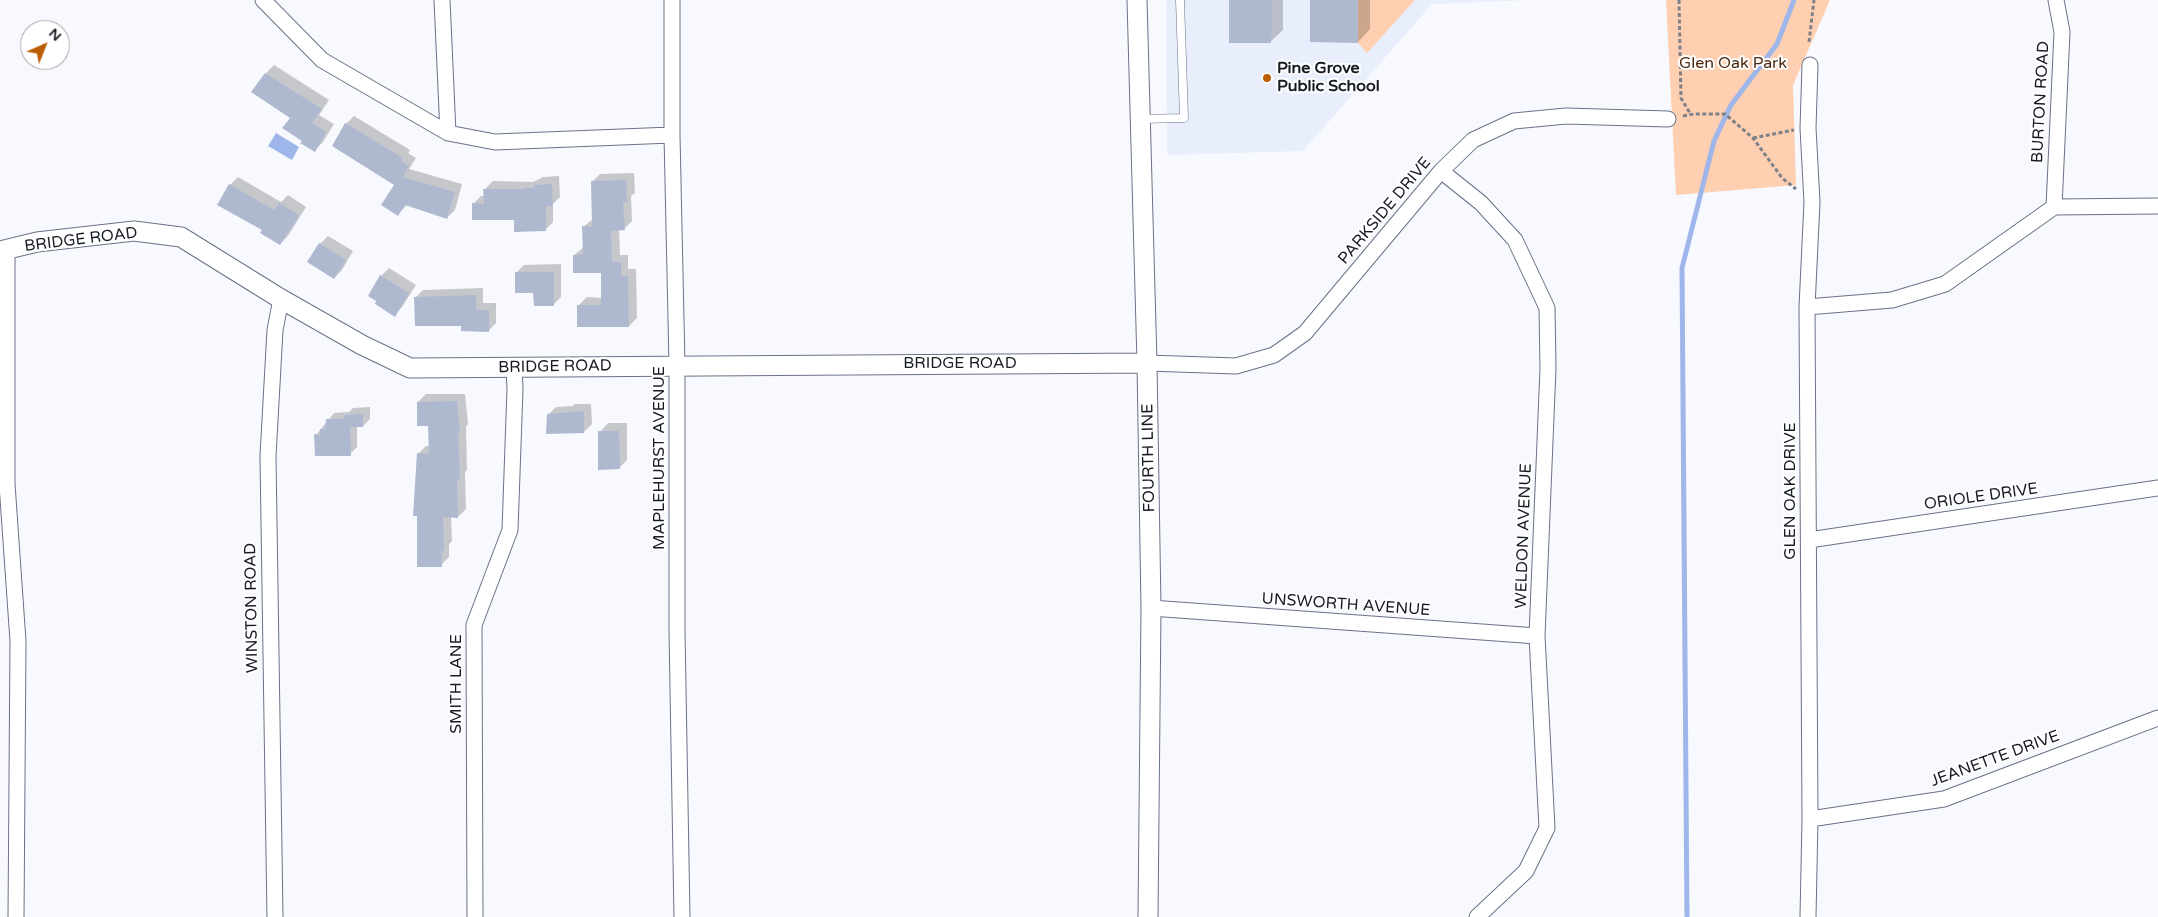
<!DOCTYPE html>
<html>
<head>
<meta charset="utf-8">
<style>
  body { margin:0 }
  #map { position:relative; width:2158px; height:917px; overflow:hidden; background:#f7f9fe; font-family:"Varela Round",sans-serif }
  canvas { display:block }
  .north { position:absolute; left:20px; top:20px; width:50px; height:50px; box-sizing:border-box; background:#fff; border:1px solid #a2a4a7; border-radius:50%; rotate:44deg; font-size:14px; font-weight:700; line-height:20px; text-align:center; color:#171b24 }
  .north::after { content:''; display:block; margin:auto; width:18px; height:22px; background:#b95e04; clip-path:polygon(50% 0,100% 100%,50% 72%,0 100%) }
</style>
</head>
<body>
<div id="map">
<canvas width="2158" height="917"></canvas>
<div class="north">N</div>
</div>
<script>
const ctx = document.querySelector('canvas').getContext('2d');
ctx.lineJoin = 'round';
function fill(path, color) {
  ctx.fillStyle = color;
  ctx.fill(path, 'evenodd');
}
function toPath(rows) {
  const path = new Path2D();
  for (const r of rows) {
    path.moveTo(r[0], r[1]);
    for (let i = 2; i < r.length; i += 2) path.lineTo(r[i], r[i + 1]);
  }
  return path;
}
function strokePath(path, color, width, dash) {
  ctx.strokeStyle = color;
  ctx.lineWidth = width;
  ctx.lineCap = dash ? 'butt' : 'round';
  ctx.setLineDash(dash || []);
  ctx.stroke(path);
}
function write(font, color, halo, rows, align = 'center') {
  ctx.font = font + ' "Varela Round",sans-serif';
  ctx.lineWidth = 4;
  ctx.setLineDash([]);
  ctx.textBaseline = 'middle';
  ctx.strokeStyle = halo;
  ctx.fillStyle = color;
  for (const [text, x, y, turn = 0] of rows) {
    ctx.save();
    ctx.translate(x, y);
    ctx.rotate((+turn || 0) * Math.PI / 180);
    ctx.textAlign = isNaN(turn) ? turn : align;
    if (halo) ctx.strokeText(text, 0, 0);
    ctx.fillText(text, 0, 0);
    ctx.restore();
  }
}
fill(toPath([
  [1166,0,1530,0,1432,4,1303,151,1167,155]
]), '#e8eefb');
fill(toPath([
  [1358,0,1415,0,1367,53,1358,43],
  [1666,0,1830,0,1793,85,1796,185,1676,195]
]), '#fecfb0');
fill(toPath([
  [276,133,299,147,292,160,268,146]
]), '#9eb6ea');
fill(toPath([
  [1230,0,1283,0,1283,30,1270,42],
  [1311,0,1370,0,1370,29,1358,42],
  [274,65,329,100,319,115,334,124,323,142,315,150,304,141,266,73],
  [354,116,410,150,408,153,416,158,409,169,462,184,455,210,447,218,407,205,397,215,395,185,334,146,346,124],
  [634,173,635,193,631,196,632,221,624,229,619,229,620,255,628,255,628,269,636,269,637,318,629,326,579,305,587,297,602,298,603,272,574,255,584,247,583,227,593,219,592,182,600,174],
  [559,176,560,197,553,204,553,222,545,230,473,204,481,196,485,196,485,189,493,181,533,182,543,177],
  [238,177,281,202,288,195,306,207,288,236,280,244,264,230,230,185],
  [328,236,353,251,342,270,334,278,320,244],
  [561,264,561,297,553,305,534,291,516,273,524,265],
  [389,268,416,285,402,307,394,315,381,276],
  [483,288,483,303,496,303,496,323,489,330,462,325,415,298,423,290],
  [426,394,465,394,468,424,466,426,467,470,465,472,466,509,458,517,451,516,452,541,449,544,449,557,441,565,418,454,426,446,430,446,429,424,418,402],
  [575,404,591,404,592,424,584,432,548,415,556,407,573,406],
  [370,407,370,419,363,426,357,426,357,447,350,454,316,435,334,413,349,412,353,408],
  [608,423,627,423,627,460,619,468,600,432]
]), '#0003');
strokePath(toPath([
  [1687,917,1682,268,1714,141,1731,105,1777,44,1794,0]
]), '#9eb6ea', 5);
fill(toPath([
  [1229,0,1272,0,1271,43,1229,43],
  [1310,0,1358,0,1358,43,1310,42],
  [265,73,322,109,312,123,326,132,315,152,300,143,302,141,282,128,290,118,251,92],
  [345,123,403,158,401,161,409,166,403,177,455,192,447,219,405,205,398,216,381,205,394,185,332,146],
  [626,180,627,202,623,202,625,230,611,231,612,262,621,262,621,276,628,276,629,327,577,327,577,305,601,305,601,273,573,273,573,255,583,255,582,226,592,227,591,181],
  [229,184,274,210,279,203,299,215,280,245,260,233,262,230,217,205],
  [552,184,553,206,546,206,546,231,514,232,514,220,472,220,472,203,484,204,483,189,525,189,525,188,534,188,534,185],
  [319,243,346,260,334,279,307,262],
  [515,272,554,272,554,306,534,306,533,293,515,293],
  [380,275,409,293,395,317,375,304,376,301,368,296],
  [476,295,476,310,489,310,489,332,461,331,461,326,415,326,414,297],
  [457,401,460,433,458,433,460,479,457,479,458,518,443,517,444,551,441,551,442,567,417,567,417,516,413,516,417,453,429,454,428,426,417,426,417,402],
  [584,411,584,433,546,434,547,414],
  [363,414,363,427,350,427,351,456,315,456,314,434,320,435,320,429,325,429,326,419,344,419,344,415],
  [598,431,619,431,620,469,598,470]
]), '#aeb9d0');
const service = toPath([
  [1140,119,1184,118,1180,0]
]);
const minor = toPath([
  [263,0,322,60,448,133,495,142,672,135],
  [442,0,448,133],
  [672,0,672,135,677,365,677,631,682,917],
  [1441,171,1481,203,1515,240,1547,308,1548,368,1537,636,1547,828,1526,871,1477,917],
  [2054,207,2062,32,2056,0],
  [7,250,7,484,18,641,16,917],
  [1807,307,1892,300,1945,284,2054,207,2158,206],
  [1147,363,1236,366,1274,355,1305,333,1441,171,1473,140,1514,121,1566,116,1668,119],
  [1809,540,2158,488],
  [1151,608,1537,636],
  [1810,819,1944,799,2158,718],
  [275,917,268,456,275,330,281,299],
  [475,917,474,625,510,530,515,389,514,368],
  [1808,917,1810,819,1807,307,1812,202,1808,128,1810,65]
]);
const tertiary = toPath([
  [1137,0,1147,363,1151,608,1148,917],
  [0,251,37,242,134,231,181,237,281,299,362,345,410,368,1147,363]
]);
strokePath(service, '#687287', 9);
strokePath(minor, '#687287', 17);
strokePath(tertiary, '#687287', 21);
strokePath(toPath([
  [1679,0,1681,98,1691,115],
  [1809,42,1814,0],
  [1683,116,1694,114,1725,114,1753,138,1782,178,1796,189],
  [1753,138,1794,130]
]), '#7e8188', 3, [4, 2.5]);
strokePath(service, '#fff', 8);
strokePath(minor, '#fff', 15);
strokePath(tertiary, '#fff', 19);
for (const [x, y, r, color] of [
  [1267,78,5,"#b95e04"]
]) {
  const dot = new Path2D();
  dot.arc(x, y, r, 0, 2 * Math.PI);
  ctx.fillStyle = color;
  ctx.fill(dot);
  strokePath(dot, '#fff', 2);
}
write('16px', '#4c290e', '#fff', [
  ["Glen Oak Park",1733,64]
]);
write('bold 16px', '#171b24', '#fff', [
  ["Pine Grove",1277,69],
  ["Public School",1277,87]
], 'left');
write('16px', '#171b24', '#fff', [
  ["BURTON ROAD",2041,102,-87],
  ["PARKSIDE DRIVE",1385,211,-50],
  ["BRIDGE ROAD",81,240,-7],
  ["BRIDGE ROAD",960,364],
  ["BRIDGE ROAD",555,367,-1],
  ["MAPLEHURST AVENUE",660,458,-90],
  ["FOURTH LINE",1149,458,-91],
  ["GLEN OAK DRIVE",1791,491,-90],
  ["ORIOLE DRIVE",1981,497,-8],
  ["WELDON AVENUE",1524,536,-88],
  ["UNSWORTH AVENUE",1346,605,4],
  ["WINSTON ROAD",252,608,-91],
  ["SMITH LANE",457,684,-90],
  ["JEANETTE DRIVE",1995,759,-20]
]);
</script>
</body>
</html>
